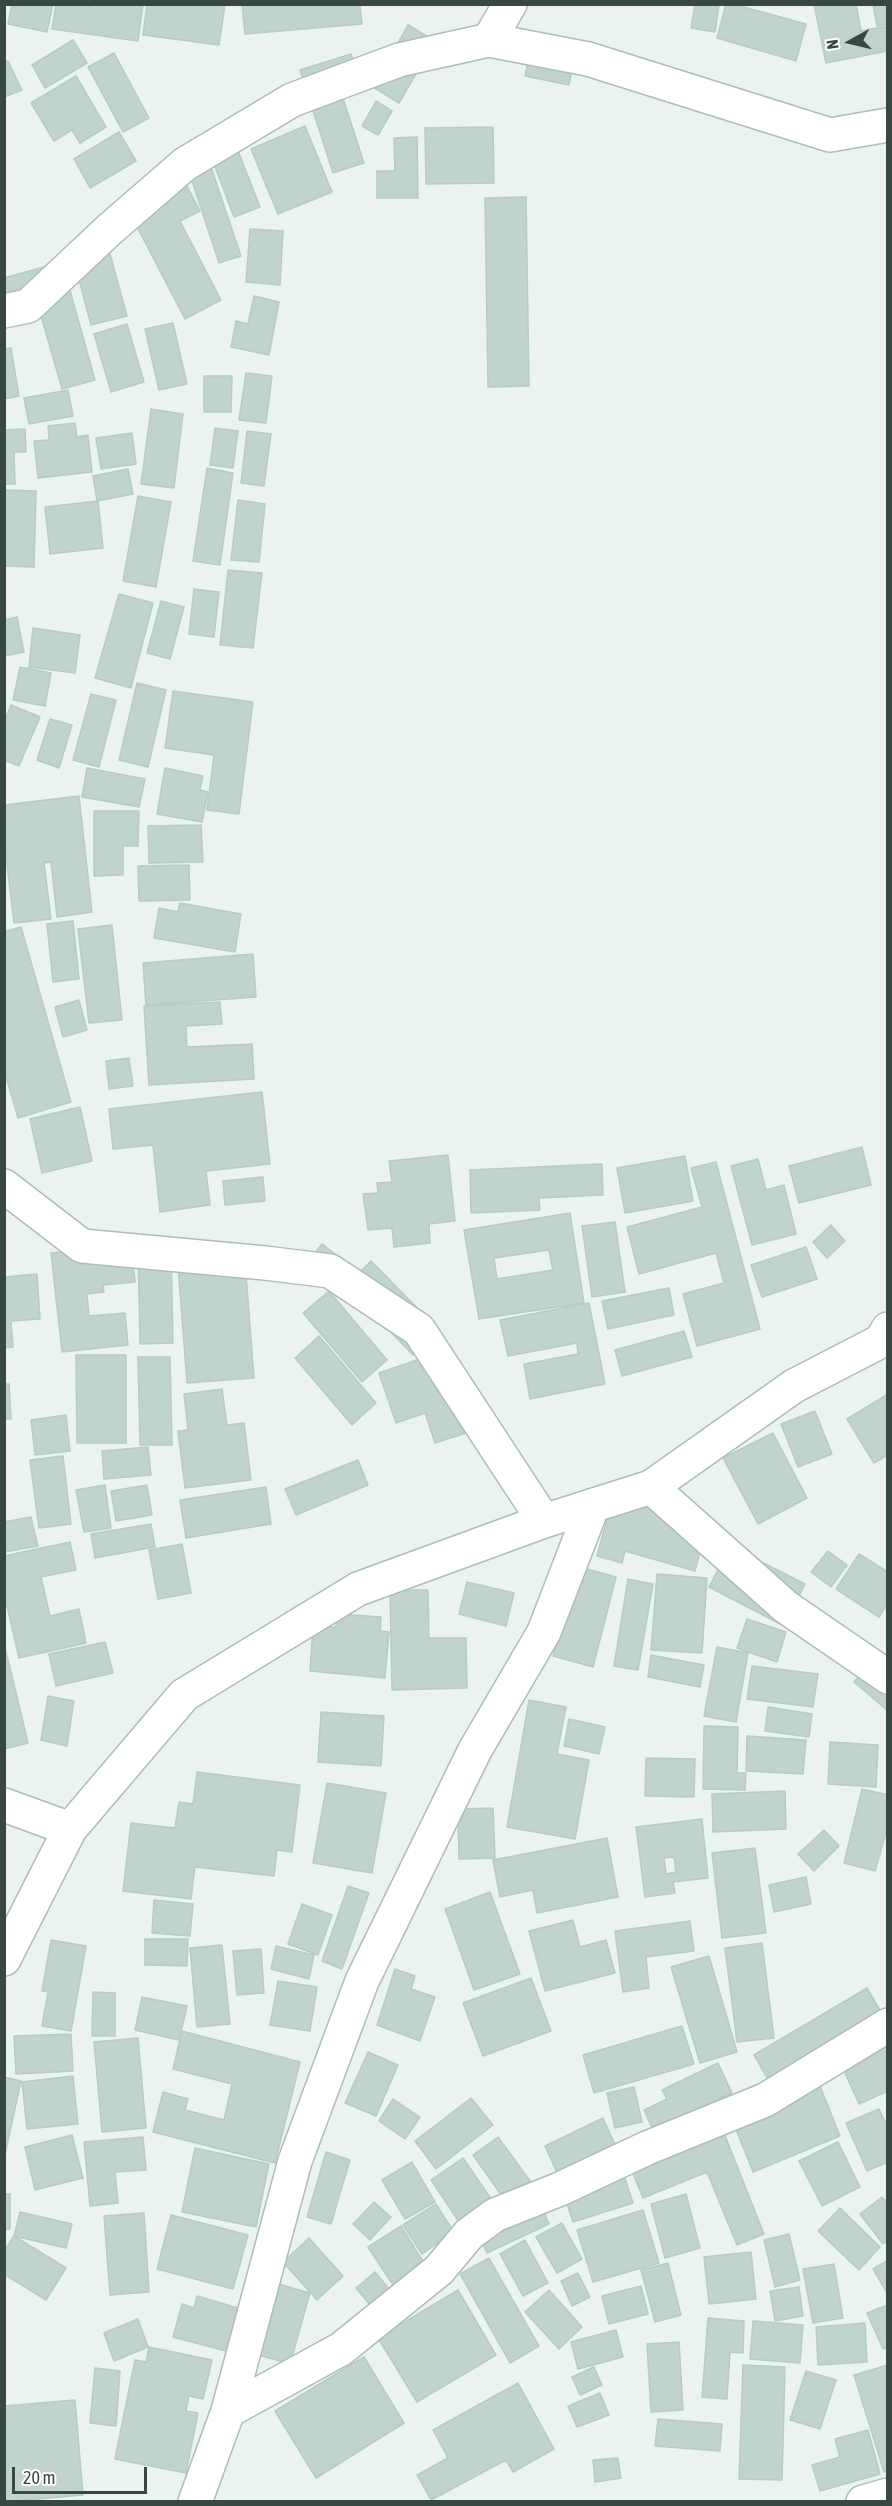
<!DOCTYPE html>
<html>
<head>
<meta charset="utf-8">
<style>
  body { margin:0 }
  #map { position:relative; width:892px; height:2506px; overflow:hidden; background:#eaf3f0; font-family:"Asap Condensed",sans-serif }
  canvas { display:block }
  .frame { position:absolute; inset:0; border:6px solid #394741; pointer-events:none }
  .north { position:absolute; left:820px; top:12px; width:60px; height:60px; -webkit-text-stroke:4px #fff; paint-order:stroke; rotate:262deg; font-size:16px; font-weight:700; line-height:24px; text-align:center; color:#394741 }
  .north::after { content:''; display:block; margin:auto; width:21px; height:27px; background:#394741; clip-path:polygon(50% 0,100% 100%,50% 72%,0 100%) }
  .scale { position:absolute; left:12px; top:2467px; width:135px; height:27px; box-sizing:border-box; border:3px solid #394741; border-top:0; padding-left:8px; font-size:18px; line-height:21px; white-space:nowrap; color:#394741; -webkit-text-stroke:4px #fff; paint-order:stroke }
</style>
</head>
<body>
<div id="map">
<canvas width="892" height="2506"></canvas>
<div class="frame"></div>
<div class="north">N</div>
<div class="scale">20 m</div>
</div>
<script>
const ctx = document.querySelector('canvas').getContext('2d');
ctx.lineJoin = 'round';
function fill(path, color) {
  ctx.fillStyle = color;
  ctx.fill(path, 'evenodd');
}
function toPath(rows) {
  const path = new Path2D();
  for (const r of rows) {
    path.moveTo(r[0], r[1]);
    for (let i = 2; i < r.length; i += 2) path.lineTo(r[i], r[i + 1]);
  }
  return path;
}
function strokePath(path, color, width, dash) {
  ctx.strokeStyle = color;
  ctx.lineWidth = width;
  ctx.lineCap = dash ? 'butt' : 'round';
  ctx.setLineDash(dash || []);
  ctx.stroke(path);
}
const building = toPath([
  [12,4,53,4,47,32,8,24,12,4],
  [56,4,91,7,91,4,143,4,138,41,52,29,56,4],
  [147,4,225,4,219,45,143,35,147,4],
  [242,4,360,4,362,24,245,34,242,4],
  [695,4,719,4,715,32,691,28,695,4],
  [726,4,733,4,806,24,796,61,717,38,726,4],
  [814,4,856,4,861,31,888,26,888,51,826,63,814,4],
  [873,4,888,4,888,24,877,26,873,4],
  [408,25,435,41,399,103,373,87,408,25],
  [534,33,578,41,569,85,525,76,534,33],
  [73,40,87,63,45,88,32,65,73,40],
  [114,53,149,118,123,132,88,67,114,53],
  [351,54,362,88,342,95,364,163,333,173,300,70,351,54],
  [8,61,22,90,4,97,4,63,8,61],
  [76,76,106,127,80,143,72,130,54,141,31,103,76,76],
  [376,101,392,111,378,135,362,126,376,101],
  [305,126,332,192,278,214,251,149,305,126],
  [493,127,494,183,426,184,425,128,493,127],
  [230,130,260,207,234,217,205,140,230,130],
  [119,132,136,161,90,188,74,159,119,132],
  [417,137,418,198,377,198,377,171,395,171,394,138,417,137],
  [210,164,241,256,219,263,189,172,210,164],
  [179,171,200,211,180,221,221,300,185,319,123,200,179,171],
  [526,197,529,386,488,387,485,198,526,197],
  [250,229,283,231,280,285,246,282,250,229],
  [107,243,127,316,91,325,72,253,107,243],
  [62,262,95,380,62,389,37,302,4,311,4,278,62,262],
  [254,296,279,302,269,355,231,347,236,321,248,324,254,296],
  [173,323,187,384,159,390,145,329,173,323],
  [127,324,144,382,111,392,94,334,127,324],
  [11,348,19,396,4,399,4,349,11,348],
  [246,373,272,376,266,423,239,420,246,373],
  [204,376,232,376,231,412,204,412,204,376],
  [68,390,73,416,29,424,24,398,68,390],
  [151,409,183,414,174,488,141,484,151,409],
  [75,423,77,437,88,435,92,472,38,478,34,441,49,440,48,426,75,423],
  [215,428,238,431,233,468,210,465,215,428],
  [25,429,26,452,14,452,15,484,4,484,4,430,25,429],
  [247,431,271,434,264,486,241,483,247,431],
  [132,433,136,464,101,469,96,438,132,433],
  [207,468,233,473,220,565,193,561,207,468],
  [128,469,133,494,97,501,93,476,128,469],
  [4,490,36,491,34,567,4,566,4,490],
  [138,496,171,502,156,587,123,581,138,496],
  [238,500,265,504,259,562,231,560,238,500],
  [98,501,103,548,50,554,45,507,98,501],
  [228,570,262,573,253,648,220,645,228,570],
  [194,589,219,592,214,637,189,634,194,589],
  [119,594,153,603,131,688,95,678,119,594],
  [161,601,184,607,170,659,147,653,161,601],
  [17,617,24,652,4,656,4,620,17,617],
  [33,628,80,635,75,673,29,667,33,628],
  [20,667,51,673,45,706,13,700,20,667],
  [137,683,166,690,148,767,119,760,137,683],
  [173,691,253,702,239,814,207,810,214,755,165,748,173,691],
  [91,694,116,700,99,767,73,760,91,694],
  [11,705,40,717,19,766,4,760,4,722,11,705],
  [50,719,72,725,59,768,37,760,50,719],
  [87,768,145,779,139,807,82,797,87,768],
  [165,768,203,776,200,790,208,792,202,822,157,814,165,768],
  [79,796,92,912,57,917,51,862,44,863,51,919,14,923,4,839,4,805,79,796],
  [94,811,139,811,138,846,123,846,123,875,94,876,94,811],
  [201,825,203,862,149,863,148,826,201,825],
  [189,865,190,900,139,901,138,866,189,865],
  [180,903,241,914,235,952,154,938,159,908,178,912,180,903],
  [73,921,79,979,53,982,47,924,73,921],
  [112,925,122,1020,89,1023,78,929,112,925],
  [21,927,71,1102,18,1118,4,1070,4,932,21,927],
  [253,954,256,997,146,1005,143,963,253,954],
  [79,1000,87,1030,63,1037,55,1007,79,1000],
  [220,1002,222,1024,186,1026,187,1047,252,1044,254,1079,149,1085,144,1006,220,1002],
  [129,1058,133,1086,109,1089,106,1061,129,1058],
  [262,1092,270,1164,206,1171,210,1205,160,1212,153,1145,113,1149,109,1109,262,1092],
  [80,1107,92,1161,42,1173,30,1119,80,1107],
  [862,1147,871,1185,799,1203,789,1166,862,1147],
  [448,1155,455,1221,429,1224,430,1243,394,1247,392,1228,368,1230,363,1194,378,1193,377,1183,392,1182,389,1161,448,1155],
  [685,1156,693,1201,625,1213,617,1168,685,1156],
  [758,1159,766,1190,784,1185,796,1234,752,1245,731,1166,758,1159],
  [716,1162,760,1329,697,1346,683,1294,724,1283,716,1253,639,1274,627,1227,702,1207,691,1168,716,1162],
  [602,1164,603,1195,539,1198,540,1210,471,1213,470,1170,602,1164],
  [263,1177,265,1201,225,1205,223,1181,263,1177],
  [570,1213,584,1303,479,1319,464,1230,570,1213],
  [549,1250,553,1270,497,1279,494,1258,549,1250],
  [615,1222,625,1292,592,1297,582,1226,615,1222],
  [831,1225,845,1241,827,1258,813,1242,831,1225],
  [131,1244,135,1282,103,1285,104,1292,87,1294,89,1316,125,1313,128,1345,62,1352,51,1253,131,1244],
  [322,1244,339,1257,320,1281,303,1268,322,1244],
  [171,1247,173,1343,140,1344,138,1248,171,1247],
  [806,1247,817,1279,762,1297,751,1265,806,1247],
  [244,1248,254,1378,187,1383,177,1253,244,1248],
  [371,1261,438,1329,413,1355,346,1286,371,1261],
  [37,1274,40,1319,11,1321,13,1347,4,1348,4,1277,37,1274],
  [669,1288,674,1315,608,1329,602,1301,669,1288],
  [329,1291,387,1360,362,1382,303,1313,329,1291],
  [589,1303,605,1384,530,1399,524,1364,578,1354,577,1343,508,1356,500,1320,589,1303],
  [684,1331,692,1357,622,1376,615,1350,684,1331],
  [319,1336,376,1403,352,1425,295,1358,319,1336],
  [452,1348,479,1429,435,1443,425,1413,396,1423,379,1373,452,1348],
  [76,1355,126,1355,126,1443,77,1443,76,1355],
  [138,1357,170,1357,172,1445,140,1445,138,1357],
  [4,1384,9,1384,11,1419,4,1419,4,1384],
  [222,1389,227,1425,244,1423,251,1480,185,1488,178,1431,188,1430,184,1394,222,1389],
  [888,1394,888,1455,874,1463,847,1419,888,1394],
  [815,1411,832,1454,798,1467,781,1424,815,1411],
  [66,1415,70,1451,35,1455,31,1420,66,1415],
  [773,1433,807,1498,758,1524,723,1458,773,1433],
  [148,1447,151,1475,104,1479,102,1451,148,1447],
  [63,1456,71,1524,39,1528,30,1460,63,1456],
  [358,1460,368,1485,296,1515,285,1489,358,1460],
  [105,1485,111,1528,84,1532,76,1490,105,1485],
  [147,1485,152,1515,116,1521,111,1491,147,1485],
  [266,1487,271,1524,186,1538,180,1500,266,1487],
  [613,1497,708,1523,695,1571,625,1551,622,1563,597,1556,613,1497],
  [31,1517,38,1546,4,1552,4,1522,31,1517],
  [151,1524,155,1547,95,1558,91,1534,151,1524],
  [70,1542,76,1570,41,1577,50,1616,79,1609,86,1643,19,1658,4,1593,4,1556,70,1542],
  [182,1544,191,1593,158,1599,149,1550,182,1544],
  [730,1546,805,1584,784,1626,709,1587,730,1546],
  [828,1551,847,1565,831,1587,811,1572,828,1551],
  [859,1554,888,1572,888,1603,879,1617,836,1589,859,1554],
  [576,1566,616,1577,593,1667,553,1656,576,1566],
  [657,1574,707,1578,702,1653,651,1650,657,1574],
  [628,1579,653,1584,638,1670,614,1666,628,1579],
  [467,1582,514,1593,506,1626,459,1614,467,1582],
  [390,1590,428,1590,429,1638,466,1638,467,1688,392,1690,390,1590],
  [337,1614,381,1617,380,1631,389,1632,385,1678,310,1671,313,1626,336,1627,337,1614],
  [747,1619,786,1632,777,1662,737,1648,747,1619],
  [105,1642,113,1673,56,1686,49,1654,105,1642],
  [4,1643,28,1743,4,1749,4,1643],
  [717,1647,748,1653,736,1722,704,1716,717,1647],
  [651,1655,704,1665,700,1687,648,1677,651,1655],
  [876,1656,888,1665,888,1711,854,1682,876,1656],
  [752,1666,818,1674,813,1707,747,1699,752,1666],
  [48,1696,74,1701,67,1746,41,1740,48,1696],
  [529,1700,566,1707,557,1754,589,1760,575,1839,507,1827,529,1700],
  [768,1707,812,1714,809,1737,765,1731,768,1707],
  [321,1712,384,1716,381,1766,318,1762,321,1712],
  [569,1719,605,1727,599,1754,564,1746,569,1719],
  [704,1726,738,1727,737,1773,746,1773,745,1790,703,1789,704,1726],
  [747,1736,806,1740,803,1774,746,1771,747,1736],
  [830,1742,878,1745,876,1787,828,1784,830,1742],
  [646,1758,695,1759,694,1797,645,1796,646,1758],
  [197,1772,300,1785,292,1852,277,1850,274,1876,195,1867,191,1899,123,1891,131,1823,175,1828,179,1802,193,1804,197,1772],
  [327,1783,386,1793,372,1873,313,1863,327,1783],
  [862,1789,888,1795,888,1826,875,1871,844,1863,862,1789],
  [785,1791,786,1829,713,1832,712,1794,785,1791],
  [493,1808,495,1858,459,1859,458,1809,493,1808],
  [702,1819,708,1878,673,1882,675,1893,645,1897,636,1827,702,1819],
  [674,1857,676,1872,666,1874,664,1858,674,1857],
  [824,1830,839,1846,814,1871,798,1854,824,1830],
  [607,1838,618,1897,537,1913,533,1890,500,1897,493,1860,607,1838],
  [755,1848,766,1933,722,1938,712,1853,755,1848],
  [806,1877,811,1904,774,1912,769,1885,806,1877],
  [348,1886,369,1893,342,1969,322,1961,348,1886],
  [490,1892,520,1974,474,1990,445,1909,490,1892],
  [154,1900,193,1904,190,1936,152,1933,154,1900],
  [302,1904,332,1915,318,1955,288,1944,302,1904],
  [573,1920,580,1947,606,1940,615,1973,545,1991,529,1931,573,1920],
  [690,1921,694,1951,646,1957,649,1988,623,1992,615,1931,690,1921],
  [145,1939,188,1939,187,1966,145,1965,145,1939],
  [51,1940,86,1946,71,2031,42,2026,48,1992,42,1991,51,1940],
  [762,1943,774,2038,737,2042,725,1948,762,1943],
  [222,1945,230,2024,197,2027,190,1948,222,1945],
  [276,1946,314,1955,309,1979,271,1969,276,1946],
  [261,1949,264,1993,237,1995,233,1951,261,1949],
  [709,1956,737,2052,700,2063,671,1967,709,1956],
  [395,1969,415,1976,411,1989,435,1997,420,2041,377,2025,395,1969],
  [531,1978,551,2031,483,2056,463,2003,531,1978],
  [278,1981,317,1987,310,2031,270,2025,278,1981],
  [867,1988,885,2019,772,2086,754,2055,867,1988],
  [93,1992,115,1993,115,2036,92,2036,93,1992],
  [142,1997,187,2006,179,2040,135,2030,142,1997],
  [682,2026,694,2064,594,2093,583,2055,682,2026],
  [182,2031,300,2062,275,2163,153,2132,163,2092,188,2099,185,2110,224,2120,232,2084,173,2069,182,2031],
  [71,2034,73,2071,16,2074,14,2036,71,2034],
  [138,2038,146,2128,102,2132,94,2042,138,2038],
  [888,2038,888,2091,859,2104,839,2060,888,2038],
  [368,2052,398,2065,376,2116,345,2103,368,2052],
  [718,2063,732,2093,653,2130,644,2110,667,2099,662,2090,718,2063],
  [73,2076,78,2124,27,2129,22,2082,73,2076],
  [4,2077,21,2081,4,2159,4,2077],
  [820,2086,840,2136,753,2172,733,2122,820,2086],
  [634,2087,642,2122,615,2128,607,2093,634,2087],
  [471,2098,493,2125,436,2169,415,2141,471,2098],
  [393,2099,420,2117,405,2139,379,2121,393,2099],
  [879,2109,888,2128,888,2162,867,2171,846,2123,879,2109],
  [603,2118,617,2149,559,2177,545,2146,603,2118],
  [722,2128,764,2234,737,2245,707,2172,643,2198,630,2166,722,2128],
  [72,2135,83,2178,35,2190,25,2147,72,2135],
  [143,2137,146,2170,115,2172,118,2203,90,2206,84,2142,143,2137],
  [498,2137,533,2185,507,2203,473,2155,498,2137],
  [838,2142,860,2187,822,2206,799,2161,838,2142],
  [195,2148,269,2164,256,2227,182,2212,195,2148],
  [326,2152,350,2160,331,2224,307,2217,326,2152],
  [463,2158,494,2203,461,2225,431,2180,463,2158],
  [412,2162,435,2202,405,2219,382,2180,412,2162],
  [623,2172,633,2203,573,2222,563,2192,623,2172],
  [4,2194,10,2194,10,2229,4,2229,4,2194],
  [686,2194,700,2248,665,2258,651,2204,686,2194],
  [882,2197,888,2204,888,2240,883,2244,860,2214,882,2197],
  [374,2202,391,2217,370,2240,353,2224,374,2202],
  [436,2204,454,2232,422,2254,403,2225,436,2204],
  [541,2205,549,2224,487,2253,478,2234,541,2205],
  [840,2208,880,2247,859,2270,818,2231,840,2208],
  [643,2210,659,2263,593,2282,577,2230,643,2210],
  [20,2212,72,2224,66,2248,14,2236,20,2212],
  [144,2213,149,2292,110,2295,104,2216,144,2213],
  [171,2215,248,2235,233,2289,157,2269,171,2215],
  [562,2223,582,2259,557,2273,536,2237,562,2223],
  [401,2226,427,2268,395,2288,368,2247,401,2226],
  [789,2234,800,2280,775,2287,764,2240,789,2234],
  [14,2236,66,2268,46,2300,4,2274,4,2251,14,2236],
  [309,2238,343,2276,317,2300,283,2262,309,2238],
  [525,2240,548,2283,523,2296,500,2254,525,2240],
  [751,2252,756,2299,709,2304,704,2257,751,2252],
  [489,2258,539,2346,510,2363,460,2274,489,2258],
  [888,2260,888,2295,873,2269,888,2260],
  [668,2263,681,2315,655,2322,641,2270,668,2263],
  [834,2264,843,2318,813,2323,803,2269,834,2264],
  [375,2272,394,2295,375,2311,356,2288,375,2272],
  [578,2273,590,2297,572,2306,561,2281,578,2273],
  [275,2283,310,2293,290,2364,255,2354,275,2283],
  [641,2286,648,2314,609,2324,602,2296,641,2286],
  [799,2287,803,2316,775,2321,770,2291,799,2287],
  [458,2290,496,2355,417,2402,378,2338,458,2290],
  [549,2290,582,2327,559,2349,525,2312,549,2290],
  [197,2296,238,2308,226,2351,173,2337,182,2304,194,2308,197,2296],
  [885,2306,888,2312,888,2347,883,2349,867,2313,885,2306],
  [708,2318,744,2321,743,2353,730,2352,727,2399,702,2397,708,2318],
  [138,2319,148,2347,114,2361,104,2333,138,2319],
  [753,2321,803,2325,800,2363,750,2359,753,2321],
  [865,2323,867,2362,818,2365,816,2327,865,2323],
  [616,2330,623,2357,578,2369,571,2342,616,2330],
  [679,2342,683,2410,651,2412,647,2344,679,2342],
  [149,2347,212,2360,203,2399,189,2396,186,2411,198,2413,186,2473,115,2459,135,2360,146,2362,149,2347],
  [364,2357,404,2423,316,2478,275,2411,364,2357],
  [743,2365,785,2367,782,2480,739,2479,743,2365],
  [888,2365,888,2471,884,2472,854,2375,888,2365],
  [594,2367,602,2385,580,2395,572,2377,594,2367],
  [95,2368,120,2371,116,2426,90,2423,95,2368],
  [806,2371,836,2380,820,2429,790,2420,806,2371],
  [518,2383,554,2449,513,2472,506,2460,431,2500,417,2475,448,2458,433,2430,518,2383],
  [600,2393,609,2415,577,2427,568,2406,600,2393],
  [75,2400,83,2495,4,2502,4,2406,75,2400],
  [658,2419,722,2424,720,2451,655,2446,658,2419],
  [868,2430,880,2474,820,2491,812,2465,840,2457,835,2439,868,2430],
  [618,2458,621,2478,595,2482,593,2460,618,2458]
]);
fill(building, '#c0d4cb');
strokePath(building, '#b4cec3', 1.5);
const minor = toPath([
  [489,40,510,4],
  [4,311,28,306,110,229,185,164,292,100,399,60,489,40,588,59,830,135,888,125],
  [4,1186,82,1246,265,1263,330,1271,419,1330,544,1521],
  [651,1487,786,1607,888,1677],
  [4,1805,70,1829],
  [4,1959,70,1829,184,1695,358,1589,544,1521,651,1487,794,1386,881,1341,888,1329],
  [228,2411,341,2349,439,2270,469,2234,495,2215,560,2189,647,2148,765,2100,888,2025],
  [195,2502,228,2411,295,2161,362,1981,475,1750,544,1632,593,1505],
  [863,2502,888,2495]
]);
strokePath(minor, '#adbeb7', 36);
strokePath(minor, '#fff', 33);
</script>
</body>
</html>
